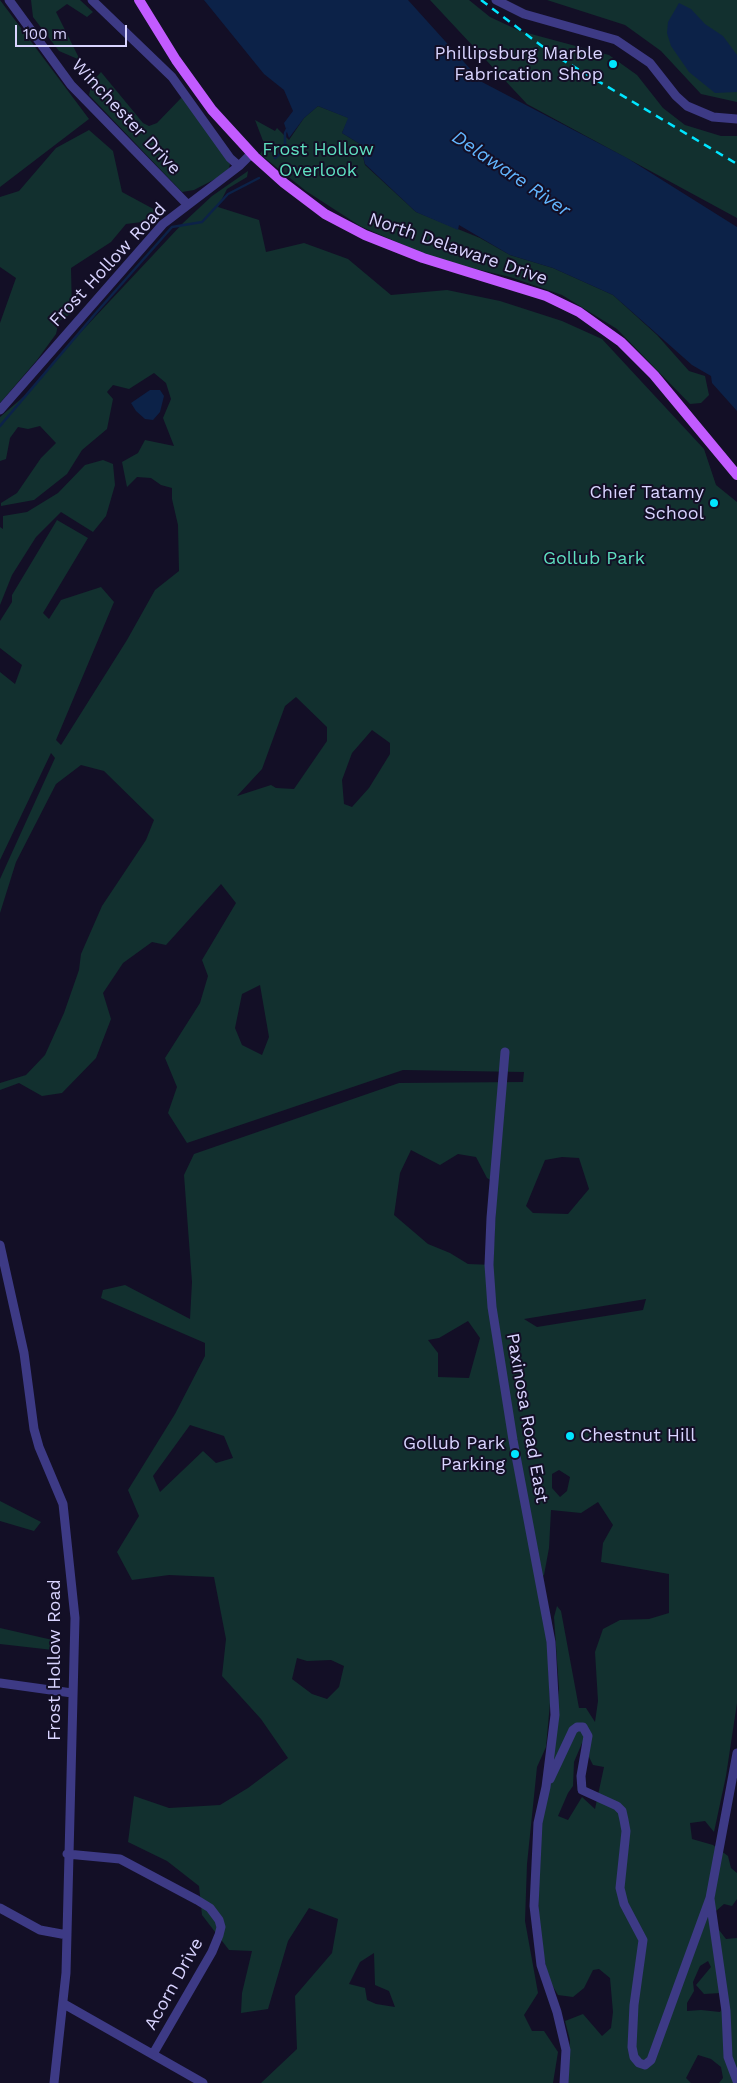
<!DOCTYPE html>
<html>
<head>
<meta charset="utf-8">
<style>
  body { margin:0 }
  #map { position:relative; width:737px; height:2083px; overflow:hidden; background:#130f26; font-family:"Work Sans",sans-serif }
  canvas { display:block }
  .scale { position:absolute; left:15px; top:25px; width:112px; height:22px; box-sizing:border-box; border:2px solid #d9d4ff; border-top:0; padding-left:6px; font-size:15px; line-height:18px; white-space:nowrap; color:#d9d4ff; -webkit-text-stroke:4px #130f26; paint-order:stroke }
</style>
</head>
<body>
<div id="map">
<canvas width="737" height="2083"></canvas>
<div class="scale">100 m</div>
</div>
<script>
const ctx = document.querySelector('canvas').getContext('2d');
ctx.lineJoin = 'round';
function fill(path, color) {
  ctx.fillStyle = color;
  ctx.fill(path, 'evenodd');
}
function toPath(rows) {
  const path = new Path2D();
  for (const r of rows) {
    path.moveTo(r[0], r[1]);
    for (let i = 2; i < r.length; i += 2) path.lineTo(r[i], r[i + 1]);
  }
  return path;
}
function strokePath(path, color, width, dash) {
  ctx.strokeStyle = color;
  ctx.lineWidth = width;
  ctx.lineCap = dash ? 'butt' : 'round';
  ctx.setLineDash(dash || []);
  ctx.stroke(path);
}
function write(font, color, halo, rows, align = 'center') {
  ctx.font = font + ' "Work Sans",sans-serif';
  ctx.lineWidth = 4;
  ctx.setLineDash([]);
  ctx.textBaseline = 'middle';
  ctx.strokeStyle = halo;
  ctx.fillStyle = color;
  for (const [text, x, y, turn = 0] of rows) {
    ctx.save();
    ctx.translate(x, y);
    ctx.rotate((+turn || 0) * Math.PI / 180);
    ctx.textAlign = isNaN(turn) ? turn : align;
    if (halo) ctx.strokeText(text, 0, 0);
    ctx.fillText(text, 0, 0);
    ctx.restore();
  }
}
fill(toPath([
  [0,0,89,119,0,187],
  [31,0,80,0,93,12,87,17,67,4,56,12,80,60,59,51,33,17],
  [430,0,469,0,490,17,520,31,609,55,637,75,663,108,685,125,721,136,737,136,737,218,527,104],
  [547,0,737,0,737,102,701,94,661,51,625,25],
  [101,72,143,123,149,126,157,123,183,96,230,164,229,168,219,177,194,190,182,192,89,95,92,82],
  [318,106,349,118,342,133,360,144,365,165,416,212,480,238,510,255,553,268,613,295,657,335,689,371,705,376,709,395,701,403,690,404,617,329,562,295,510,277,438,260,360,226,306,191,260,154,265,146,255,120,275,131,277,128,289,140,304,118],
  [89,130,113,151,122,192,159,212,150,221,126,224,111,242,71,268,72,313,59,321,56,334,37,360,0,403,0,323,16,278,0,267,0,197,19,191,56,148],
  [248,171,247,177,227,189,218,207,259,220,266,252,304,243,348,259,391,295,447,290,500,301,562,321,602,339,704,449,716,485,737,502,737,1703,726,1776,714,1832,705,1821,690,1823,692,1839,713,1845,728,1856,731,1868,737,1873,737,1899,732,1906,724,1904,709,1917,726,1939,737,1938,737,2083,719,2083,723,2078,721,2067,711,2059,698,2055,686,2078,691,2083,567,2083,570,2040,565,2021,583,2014,602,2036,611,2028,613,2012,610,1978,599,1969,593,1970,584,1988,573,1997,558,1995,549,1980,539,1936,537,1850,554,1737,559,1689,554,1617,557,1606,561,1611,579,1708,586,1708,595,1722,598,1701,595,1652,603,1629,620,1620,649,1619,669,1613,669,1574,601,1562,603,1543,613,1525,598,1502,581,1513,551,1510,549,1548,544,1575,537,1581,547,1632,550,1703,546,1747,537,1767,527,1864,525,1921,538,1993,524,2015,532,2031,544,2031,558,2052,553,2083,261,2083,297,2049,295,1996,332,1953,338,1919,309,1908,288,1941,268,2009,241,2013,242,1993,252,1951,229,1950,202,1915,199,1886,167,1861,128,1842,134,1796,169,1808,220,1805,248,1788,288,1758,261,1719,222,1676,226,1639,214,1577,169,1575,132,1580,117,1552,139,1516,128,1490,175,1414,205,1356,205,1343,101,1298,103,1290,125,1285,190,1319,192,1282,184,1175,194,1154,399,1083,523,1082,524,1072,403,1070,187,1143,168,1113,177,1087,165,1058,200,1003,208,976,202,960,236,903,221,884,166,945,152,942,123,963,103,993,111,1019,96,1058,62,1093,42,1096,19,1083,0,1090,0,1083,26,1075,45,1055,64,1013,79,970,81,954,102,906,146,840,154,820,104,771,81,765,56,784,16,862,0,913,0,879,55,758,51,753,0,860,0,672,15,684,22,665,0,648,0,621,12,602,12,595,57,520,88,538,43,613,49,619,61,600,101,587,114,602,56,740,61,745,127,640,155,590,179,571,178,525,172,499,172,488,161,485,151,478,137,477,127,487,122,462,138,453,145,440,174,446,163,418,171,399,166,383,154,373,129,389,113,385,107,392,113,399,107,429,82,450,67,474,34,500,1,506,1,503,17,493,41,458,56,443,40,426,28,429,18,427,10,438,6,459,0,461,0,417,29,392,80,333,183,223,212,196],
  [296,697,327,727,327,741,294,789,276,788,271,785,237,796,262,769,285,706],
  [372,730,390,743,390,754,369,788,352,807,344,804,342,780,352,753],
  [260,985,269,1037,262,1055,242,1045,235,1028,242,994],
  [411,1150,440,1165,458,1154,476,1157,487,1178,497,1184,493,1265,468,1264,450,1253,428,1244,394,1215,400,1173],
  [562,1157,579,1158,589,1189,568,1214,533,1213,526,1206,545,1160],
  [646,1299,643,1310,537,1327,524,1319],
  [468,1321,480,1338,469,1378,438,1377,438,1353,428,1340,439,1338],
  [190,1425,224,1436,233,1458,216,1463,203,1451,160,1492,153,1476],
  [559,1470,570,1477,567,1491,560,1497,552,1488,552,1474],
  [297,1658,307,1661,331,1660,344,1666,339,1687,327,1699,312,1694,292,1679],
  [582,1743,593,1765,604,1767,595,1809,582,1797,568,1820,558,1816,568,1793,573,1786,574,1762],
  [374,1953,375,1985,389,1991,395,2007,376,2004,367,2000,365,1988,349,1984,360,1962],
  [708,1961,711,1967,696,1985,704,1994,721,1993,726,2002,720,2012,701,2010,687,2011,687,2003,694,1991,693,1982,700,1966],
  [103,460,113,464,115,485,106,516,93,532,61,512,36,537,12,575,0,605,0,527,3,529,3,516,27,512,58,493,85,465],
  [0,1501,41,1522,34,1531,0,1521],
  [0,1628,57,1641,53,1650,0,1644]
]), '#12302f');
fill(toPath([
  [204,0,408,0,482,82,627,158,737,227,737,411,712,383,711,376,692,365,613,295,553,268,510,255,459,225,458,230,416,212,365,164,360,144,342,133,348,118,318,106,304,118,289,138,284,123,293,111,284,90,264,74],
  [679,3,691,9,705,24,723,36,737,55,737,92,715,93,689,72,671,46,667,33,668,22],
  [150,390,160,390,164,396,160,412,153,420,145,419,136,411,131,403]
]), '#0c2248');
strokePath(toPath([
  [275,158,285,149,285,133,287,129],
  [0,426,95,314,172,227,202,222,228,194,259,178]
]), '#0c2248', 2.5);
strokePath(toPath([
  [9,0,71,85,187,204],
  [92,0,172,77,230,158,239,166],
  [496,0,524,14,616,40,650,63,676,96,687,106,713,117,737,119],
  [0,410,163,224,239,166,251,154],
  [505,1052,491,1218,489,1265,492,1307,513,1440,551,1642,555,1715,546,1787,538,1823,534,1906,541,1965,557,2012,566,2050,564,2083],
  [0,1245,24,1353,34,1429,39,1447,63,1504,75,1618,66,1973,54,2083],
  [0,1683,72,1693],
  [550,1779,573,1730,577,1727,583,1727,588,1736,581,1776,582,1790,617,1806,622,1811,624,1820,626,1831,620,1888,624,1904,643,1940,634,2005,632,2047,634,2057,639,2063,645,2065,651,2060,710,1898,737,1753],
  [67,1854,120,1859,197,1900,210,1908,219,1920,221,1927,219,1935,212,1952,153,2054],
  [710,1899,726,2011,728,2057,737,2081],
  [0,1908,40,1930,67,1935],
  [64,2004,203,2083]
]), '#3d3a85', 9);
strokePath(toPath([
  [139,0,176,60,212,110,255,157,284,183,325,214,365,235,423,258,546,296,579,312,621,342,654,375,737,475]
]), '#c25bff', 10);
strokePath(toPath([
  [481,0,551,53,737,164]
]), '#00e5ff', 2.5, [8, 6]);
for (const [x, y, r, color] of [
  [613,64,5,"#00e5ff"],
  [714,503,5,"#00e5ff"],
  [570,1436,5,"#00e5ff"],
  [515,1454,5,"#00e5ff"]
]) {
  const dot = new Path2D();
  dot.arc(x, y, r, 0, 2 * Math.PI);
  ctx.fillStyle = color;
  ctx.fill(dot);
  strokePath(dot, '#130f26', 2);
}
write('18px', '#d9d4ff', '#130f26', [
  ["Phillipsburg Marble",603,54],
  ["Fabrication Shop",603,75],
  ["Chief Tatamy",704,493],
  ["School",704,514],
  ["Chestnut Hill",580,1436,"left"],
  ["Gollub Park",505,1444],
  ["Parking",505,1465]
], 'right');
write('18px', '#d9d4ff', '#130f26', [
  ["Winchester Drive",126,117,47],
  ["North Delaware Drive",458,249,19],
  ["Frost Hollow Road",108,265,-47],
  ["Paxinosa Road East",527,1418,80],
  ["Frost Hollow Road",55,1660,-90],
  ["Acorn Drive",174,1984,-61]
]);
write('18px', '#5fe0c0', '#130f26', [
  ["Frost Hollow",318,150],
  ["Overlook",318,171],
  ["Gollub Park",594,559]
]);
write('italic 19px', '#62b6ff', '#130f26', [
  ["Delaware River",511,174,34]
]);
</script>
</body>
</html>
